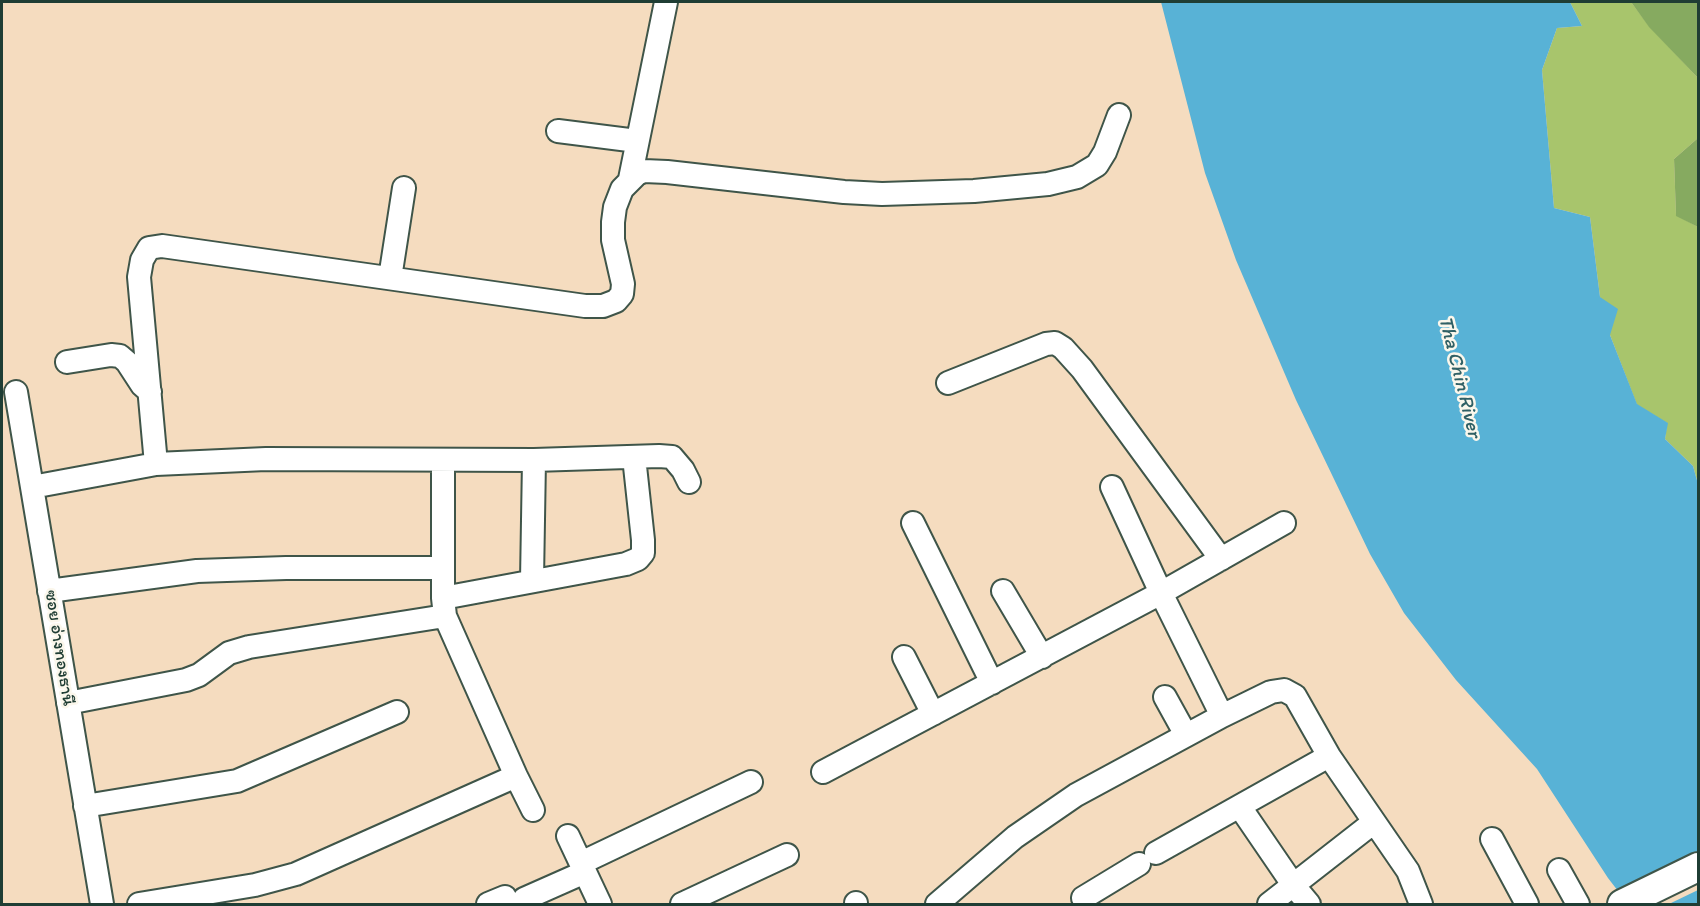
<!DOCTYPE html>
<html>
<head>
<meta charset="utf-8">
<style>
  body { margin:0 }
  #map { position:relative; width:1700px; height:906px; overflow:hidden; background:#f5dcbf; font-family:Itim,sans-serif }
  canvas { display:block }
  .frame { position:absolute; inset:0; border:3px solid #1f3d34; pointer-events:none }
</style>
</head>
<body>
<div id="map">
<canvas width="1700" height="906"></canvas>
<div class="frame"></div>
</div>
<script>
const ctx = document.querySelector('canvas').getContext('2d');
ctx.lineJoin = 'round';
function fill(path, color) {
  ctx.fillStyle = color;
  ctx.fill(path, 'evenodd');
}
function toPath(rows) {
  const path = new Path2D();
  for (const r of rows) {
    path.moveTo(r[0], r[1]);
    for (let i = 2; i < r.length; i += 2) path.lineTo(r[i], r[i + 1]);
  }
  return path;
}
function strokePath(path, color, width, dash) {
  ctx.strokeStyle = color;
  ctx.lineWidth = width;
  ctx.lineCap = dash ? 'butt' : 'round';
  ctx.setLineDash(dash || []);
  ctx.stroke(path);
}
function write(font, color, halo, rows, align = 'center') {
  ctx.font = font + ' Itim,"Playpen Sans Thai",sans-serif';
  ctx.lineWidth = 5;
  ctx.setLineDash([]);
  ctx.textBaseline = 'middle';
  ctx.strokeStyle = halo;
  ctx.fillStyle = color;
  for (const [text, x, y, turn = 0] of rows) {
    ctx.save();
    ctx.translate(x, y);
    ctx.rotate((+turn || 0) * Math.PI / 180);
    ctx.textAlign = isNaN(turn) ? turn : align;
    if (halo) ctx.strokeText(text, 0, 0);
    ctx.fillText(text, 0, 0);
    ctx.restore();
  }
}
fill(toPath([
  [1570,2,1631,2,1649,26,1698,78,1698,138,1674,159,1676,215,1698,227,1698,484,1693,466,1665,439,1667,423,1637,405,1610,335,1600,297,1590,217,1554,208,1542,70,1557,28,1582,26]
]), '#a8c56c');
fill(toPath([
  [1631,2,1698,2,1698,78,1649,27],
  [1698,138,1698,227,1676,216,1674,159]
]), '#86aa60');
fill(toPath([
  [1161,2,1570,2,1582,26,1557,28,1542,70,1554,208,1590,217,1600,297,1618,309,1610,335,1637,404,1668,423,1665,439,1693,466,1698,484,1698,904,1628,904,1608,878,1537,769,1456,680,1404,613,1370,554,1296,400,1236,260,1205,173]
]), '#58b2d6');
fill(toPath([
  [1698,867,1698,890,1669,904,1624,904]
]), '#f5dcbf');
const minor = toPath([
  [558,131,637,141],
  [630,179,666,2],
  [390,278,404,188],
  [67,362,111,355,120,356,127,362,142,385,150,392],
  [948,383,1046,344,1055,343,1063,348,1082,369,1221,559],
  [16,392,102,904],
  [443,460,443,598,445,616,516,776,533,810],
  [156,464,139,277,142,260,149,248,162,246,585,306,603,306,616,301,622,294,623,284,613,240,613,222,615,207,622,189,637,174,644,171,667,172,844,192,882,194,974,191,1048,184,1077,177,1097,165,1105,152,1119,115],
  [32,487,156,464,266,459,534,460,659,456,672,457,683,470,689,482],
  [1112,487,1161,593,1284,523],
  [913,523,992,683],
  [532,580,534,460],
  [49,591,197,571,286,568,443,568],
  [1003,591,1042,657],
  [443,598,626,564,638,559,643,553,643,540,634,457],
  [904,657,933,714],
  [1165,697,1186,735],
  [68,703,186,680,199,675,229,653,249,647,445,616],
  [823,772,1161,593,1222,716],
  [85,806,237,781,397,712],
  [1240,807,1294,886,1309,904],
  [568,836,600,904],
  [1492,839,1527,904],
  [1156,853,1329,756],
  [581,863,751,782],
  [1559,870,1578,904],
  [1083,898,1139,864],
  [524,899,585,872],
  [856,903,856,904],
  [139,904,255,885,296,874,516,776],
  [488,904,505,897],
  [682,904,787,855],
  [937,904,1015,837,1076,795,1222,716,1271,692,1284,690,1295,696,1329,756,1408,871,1421,904],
  [1269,904,1374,822]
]);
const major = toPath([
  [1622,904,1698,867]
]);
strokePath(minor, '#3f5549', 26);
strokePath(major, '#3f5549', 32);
strokePath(minor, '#fff', 22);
strokePath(major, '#fff', 28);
write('18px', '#1f3d34', '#fbf7ec', [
  ["ซอย อ่างทองธานี",59,648,81]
]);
write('italic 20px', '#306065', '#fbf7ec', [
  ["Tha Chin River",1459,377,76]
]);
</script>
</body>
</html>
